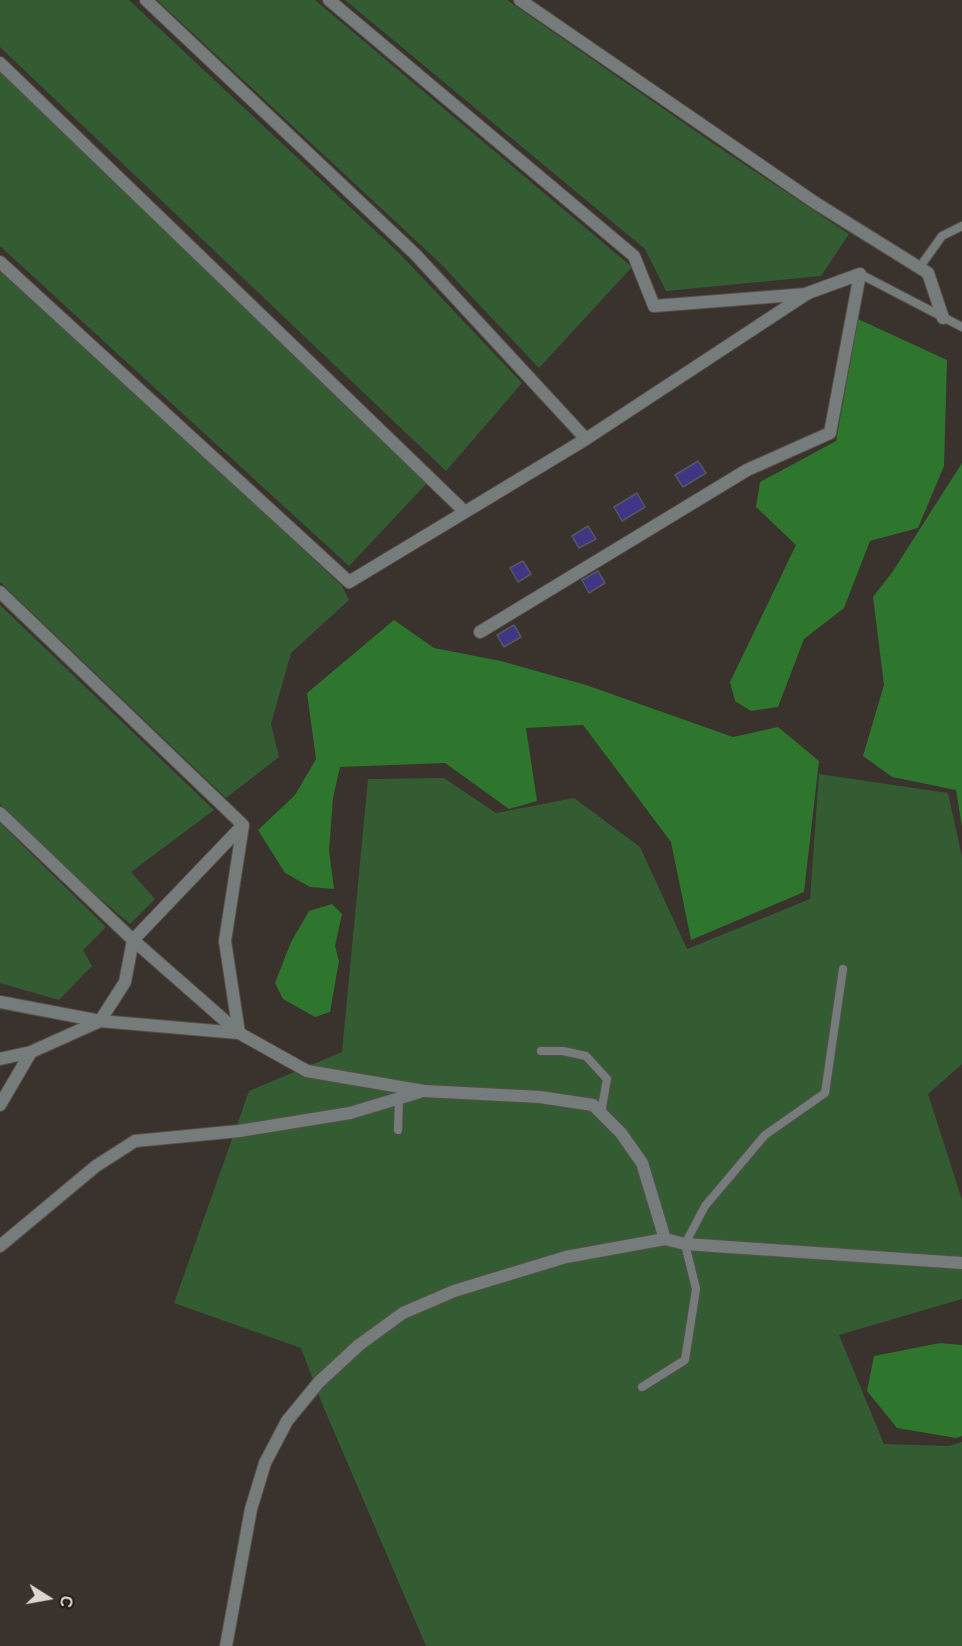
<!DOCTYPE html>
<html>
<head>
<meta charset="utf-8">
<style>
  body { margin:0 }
  #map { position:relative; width:962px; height:1646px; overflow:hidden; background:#3a322c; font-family:Helvetica,sans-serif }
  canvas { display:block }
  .north { position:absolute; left:18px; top:1568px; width:60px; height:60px; -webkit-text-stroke:4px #1e1b18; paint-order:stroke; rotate:101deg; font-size:16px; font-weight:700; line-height:24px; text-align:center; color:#dcd7d3 }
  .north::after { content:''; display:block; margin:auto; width:21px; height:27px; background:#dcd7d3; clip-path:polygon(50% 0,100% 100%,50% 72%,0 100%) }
</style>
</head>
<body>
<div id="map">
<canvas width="962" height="1646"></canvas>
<div class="north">С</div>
</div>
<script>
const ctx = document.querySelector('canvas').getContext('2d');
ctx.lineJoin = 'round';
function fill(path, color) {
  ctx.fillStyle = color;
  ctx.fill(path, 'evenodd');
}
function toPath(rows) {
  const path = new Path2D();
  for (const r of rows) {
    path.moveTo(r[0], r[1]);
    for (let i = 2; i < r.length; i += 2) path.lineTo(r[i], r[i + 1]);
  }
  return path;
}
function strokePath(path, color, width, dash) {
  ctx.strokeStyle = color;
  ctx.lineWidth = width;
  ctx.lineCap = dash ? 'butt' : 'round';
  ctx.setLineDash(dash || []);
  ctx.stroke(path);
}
fill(toPath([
  [0,0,129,0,400,254,522,383,446,471,0,47],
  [157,0,315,0,632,267,539,368,439,262],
  [345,0,507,0,717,146,849,234,821,276,666,291,645,249],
  [0,67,430,480,349,566,0,246],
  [0,264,342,586,349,600,291,653,271,724,279,757,226,798,0,582],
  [0,605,214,810,131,872,155,899,130,924,76,878,0,804],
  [819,774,948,793,962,857,962,1064,928,1094,962,1200,962,1299,839,1335,884,1444,949,1446,962,1442,962,1646,426,1646,323,1406,301,1348,174,1303,249,1091,342,1052,368,779,444,778,496,813,574,798,640,847,687,949,810,899],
  [0,823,106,927,83,950,92,966,59,1000,0,983]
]), '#345c33');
fill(toPath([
  [858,319,947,360,944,466,918,528,870,541,844,608,804,639,778,707,751,711,735,701,730,682,796,545,756,507,760,482,836,441],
  [962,463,962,827,956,790,892,777,863,756,884,685,873,597,893,571],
  [394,620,434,648,501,661,586,685,733,737,778,727,819,761,804,892,691,940,671,842,583,725,526,728,537,801,509,809,445,763,340,767,333,798,329,851,334,889,310,887,285,873,258,830,295,795,316,759,307,693],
  [332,904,342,914,335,946,339,961,330,1012,315,1017,283,999,275,983,291,942,309,911],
  [940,1343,962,1345,962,1436,956,1438,897,1428,867,1391,874,1356]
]), '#2e752e');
const building = toPath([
  [698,461,706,473,683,487,675,475,698,461],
  [637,493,645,507,622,521,614,507,637,493],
  [588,526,596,539,579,548,572,536,588,526],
  [523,561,531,574,518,582,510,568,523,561],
  [598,571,605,583,589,593,582,580,598,571],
  [514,625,521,637,504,647,497,635,514,625]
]);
fill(building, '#3f3685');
strokePath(building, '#575761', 1.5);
const service = toPath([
  [919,268,942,236,962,226],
  [860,274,962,327],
  [541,1051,563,1051,586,1056,607,1079,601,1113],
  [398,1130,399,1098],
  [642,1387,685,1360,696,1289,685,1244,705,1206,765,1135,825,1093,843,969]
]);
const minor = toPath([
  [146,0,415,254,586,439],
  [329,0,634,256,654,306,807,294],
  [520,0,814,202,928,273,943,318],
  [0,63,465,512],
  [0,262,349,582,586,439,808,293,860,274],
  [0,592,243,825,225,941,239,1033,100,1021,0,1002],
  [480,632,747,470,830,433,860,274],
  [0,813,133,940,239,1033,307,1071,424,1091,540,1097,593,1105,621,1133,642,1163,665,1239],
  [0,1059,31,1052,100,1021,125,982,133,940,243,825],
  [0,1105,31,1052],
  [0,1246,96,1166,135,1141,239,1131,350,1113,420,1092]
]);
const tertiary = toPath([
  [226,1646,251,1509,265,1463,287,1421,319,1382,359,1345,403,1313,454,1291,566,1257,665,1239,685,1244,962,1263]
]);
strokePath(service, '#57504a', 10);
strokePath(minor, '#57504a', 14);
strokePath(tertiary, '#57504a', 14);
strokePath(service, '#767c7c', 8);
strokePath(minor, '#767c7c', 12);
strokePath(tertiary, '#767c7c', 12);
</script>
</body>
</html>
